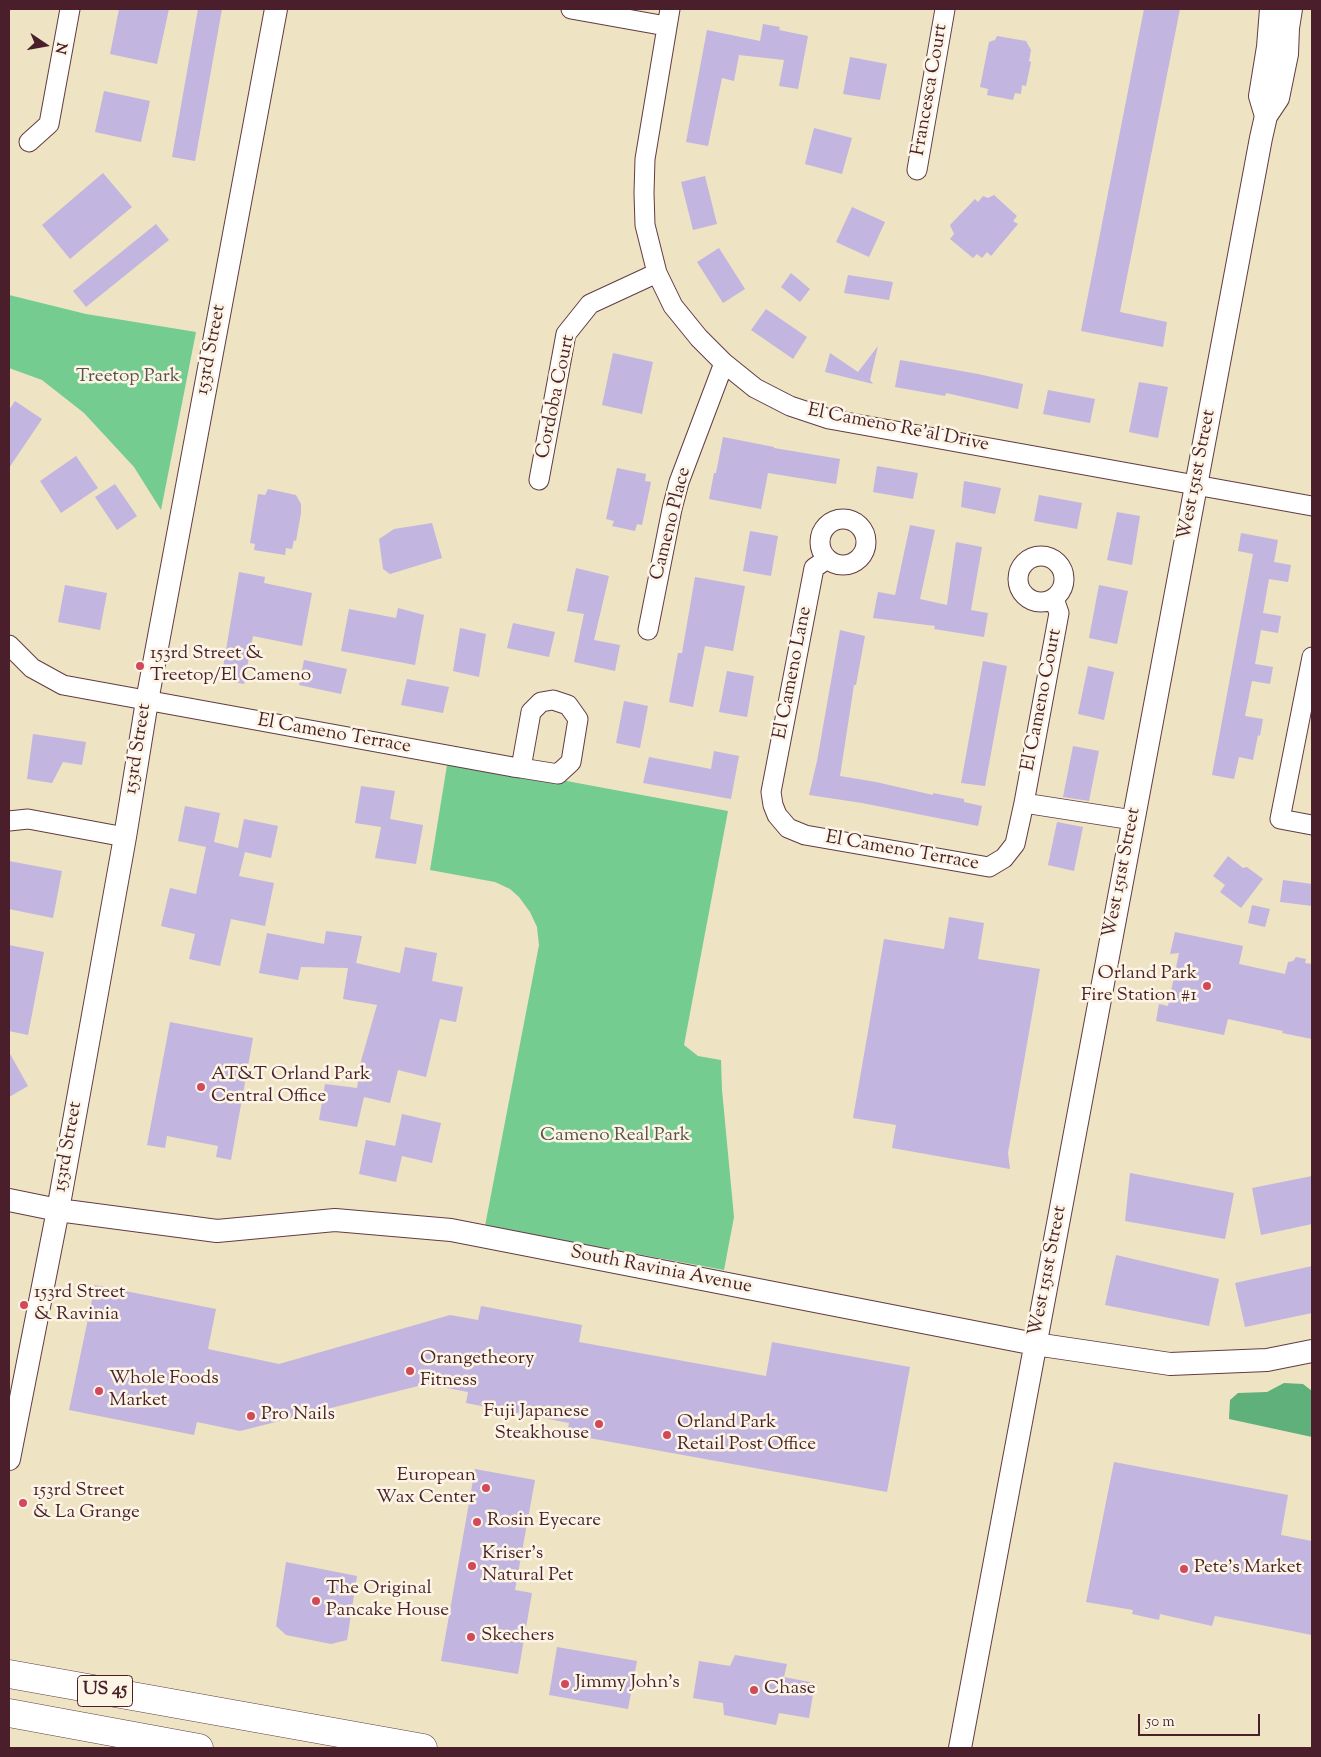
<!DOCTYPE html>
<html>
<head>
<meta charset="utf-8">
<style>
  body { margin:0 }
  #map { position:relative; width:1321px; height:1757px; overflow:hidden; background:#eee3c3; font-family:"Sorts Mill Goudy",serif }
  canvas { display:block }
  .frame { position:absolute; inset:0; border:10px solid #4a1f2b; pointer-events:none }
  .north { position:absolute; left:20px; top:20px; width:50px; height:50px; -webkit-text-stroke:4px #fcf5e5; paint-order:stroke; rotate:102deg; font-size:14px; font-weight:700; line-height:20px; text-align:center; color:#4a1f2b }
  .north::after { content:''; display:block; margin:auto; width:18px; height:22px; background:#4a1f2b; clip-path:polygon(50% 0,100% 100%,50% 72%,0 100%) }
  .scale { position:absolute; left:1138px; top:1714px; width:122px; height:22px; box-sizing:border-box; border:2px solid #4a1f2b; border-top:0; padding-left:6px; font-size:15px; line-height:18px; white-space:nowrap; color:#4a1f2b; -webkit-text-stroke:4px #fcf5e5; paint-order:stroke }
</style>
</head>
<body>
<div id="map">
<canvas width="1321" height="1757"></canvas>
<div class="frame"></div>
<div class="north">N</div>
<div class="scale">50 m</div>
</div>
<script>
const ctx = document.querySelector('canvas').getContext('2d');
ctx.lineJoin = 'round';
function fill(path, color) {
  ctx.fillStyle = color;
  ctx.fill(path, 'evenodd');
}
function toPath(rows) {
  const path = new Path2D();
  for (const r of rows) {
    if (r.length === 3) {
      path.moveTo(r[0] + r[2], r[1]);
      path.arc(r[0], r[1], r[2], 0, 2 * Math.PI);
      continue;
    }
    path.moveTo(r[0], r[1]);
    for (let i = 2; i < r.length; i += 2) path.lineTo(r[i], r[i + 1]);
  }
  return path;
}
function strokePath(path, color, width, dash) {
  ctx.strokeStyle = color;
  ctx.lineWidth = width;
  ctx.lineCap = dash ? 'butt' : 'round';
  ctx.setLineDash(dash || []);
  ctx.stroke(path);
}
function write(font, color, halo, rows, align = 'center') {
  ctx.font = font + ' "Sorts Mill Goudy",serif';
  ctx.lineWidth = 5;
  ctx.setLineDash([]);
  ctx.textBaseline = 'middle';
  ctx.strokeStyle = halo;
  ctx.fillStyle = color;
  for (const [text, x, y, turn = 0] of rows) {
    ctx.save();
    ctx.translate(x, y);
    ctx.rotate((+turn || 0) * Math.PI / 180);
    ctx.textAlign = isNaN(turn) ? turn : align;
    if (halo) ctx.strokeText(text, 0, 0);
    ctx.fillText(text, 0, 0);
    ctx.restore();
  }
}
fill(toPath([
  [9,295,86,314,196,332,161,510,134,467,84,413,42,380,9,368],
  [448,759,728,811,684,1045,698,1056,721,1060,722,1090,734,1217,724,1270,485,1226,539,945,537,927,530,912,519,897,510,889,495,882,430,870]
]), '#74cc91');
fill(toPath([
  [1284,1383,1303,1384,1312,1391,1312,1437,1229,1419,1230,1400,1238,1393,1267,1392]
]), '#5fb07b');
fill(toPath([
  [119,9,169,9,157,64,110,54],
  [198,9,222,9,195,161,172,157],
  [1144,9,1180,9,1120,312,1167,322,1163,347,1081,331],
  [763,24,780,27,779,30,808,36,798,89,779,86,784,60,739,55,734,81,722,78,708,146,686,142,707,30,760,41],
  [997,36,1026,41,1031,50,1029,61,1031,62,1026,86,1022,85,1021,94,1015,93,1013,100,987,95,988,89,980,87,989,42,995,40],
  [850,57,887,64,880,100,843,94],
  [104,91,150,101,141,142,95,132],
  [814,128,852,138,842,174,805,164],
  [103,173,132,207,70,259,42,225],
  [705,176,717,224,693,230,681,182],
  [994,195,1017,216,1013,221,1018,224,991,256,987,252,982,258,977,254,973,258,950,239,954,234,950,225,975,199,978,202,983,196,988,198],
  [852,207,885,222,869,257,836,242],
  [156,224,169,240,86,307,73,291],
  [719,248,745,289,723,303,697,262],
  [791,273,810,289,800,302,781,287],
  [848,275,893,282,889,300,844,293],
  [766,309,807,337,793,359,751,330],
  [878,346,870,380,873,384,825,372,830,353,858,372],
  [613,353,653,362,642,414,602,405],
  [900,360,978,374,1023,384,1018,409,946,393,945,396,895,387],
  [1139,382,1168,387,1158,438,1129,432],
  [1048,390,1095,399,1090,423,1043,414],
  [15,401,42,419,9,468,9,410],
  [723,437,774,447,774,448,840,459,836,484,768,473,761,509,709,499,714,473,716,473],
  [76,456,98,488,61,513,40,481],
  [877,466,918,473,913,499,873,492],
  [617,468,646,474,645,481,651,482,642,525,637,524,635,531,612,526,614,521,606,519],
  [964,481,1001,488,995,514,961,507],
  [115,484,137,516,117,530,95,497],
  [268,489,296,495,301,504,301,513,296,541,294,540,292,549,286,548,285,555,254,550,255,544,250,543,258,494,265,495],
  [1039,495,1082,503,1077,529,1034,521],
  [1117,512,1140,516,1132,565,1107,560],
  [432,523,442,558,390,574,383,569,379,539,394,529],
  [910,525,935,530,920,599,947,605,956,542,982,547,971,610,988,613,984,637,934,629,935,626,873,618,878,592,895,595],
  [750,531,778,536,771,576,743,571],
  [1241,533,1278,540,1274,562,1291,565,1288,582,1269,579,1263,613,1281,616,1278,633,1261,630,1255,664,1273,667,1270,684,1252,681,1245,716,1263,719,1260,736,1258,735,1253,760,1239,757,1234,779,1212,775,1253,554,1238,551],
  [576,568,609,576,594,640,620,645,615,671,574,662,584,614,567,611],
  [239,572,265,577,264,583,312,593,302,646,253,636,244,684,221,680],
  [695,577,745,586,733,651,705,646,693,707,669,702,678,653,682,653],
  [65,585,107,593,100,630,58,622],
  [1099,585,1128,591,1117,644,1089,638],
  [398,608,424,615,415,665,341,651,349,609,396,618],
  [513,623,555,632,549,657,507,648],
  [460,628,486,634,479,677,453,671],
  [840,630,865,636,856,685,854,685,840,776,876,782,933,795,933,793,964,799,964,802,982,806,978,826,862,803,809,795,817,761],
  [304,660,347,669,341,694,299,685],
  [983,661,1007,666,985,786,961,783],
  [1088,666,1114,672,1104,720,1078,714],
  [727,671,754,676,747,717,719,712],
  [407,679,449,687,443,713,401,705],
  [624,701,648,706,640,748,616,743],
  [33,734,86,742,82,765,63,762,52,783,27,779],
  [1073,746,1099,751,1089,801,1063,797],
  [714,751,739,756,731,799,643,783,649,757,711,769],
  [361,786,395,791,390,819,423,825,416,864,375,858,381,827,355,823],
  [185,806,220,813,214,842,238,848,244,819,278,826,271,858,245,852,239,876,274,883,265,926,231,919,220,966,189,959,195,934,161,926,170,888,196,894,206,847,178,841],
  [1057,822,1083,827,1074,871,1048,865],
  [1228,856,1243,868,1247,867,1263,879,1241,908,1220,892,1225,885,1213,876],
  [9,861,62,871,53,918,9,909],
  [1283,880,1312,884,1312,906,1280,902],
  [1252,905,1270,909,1265,927,1248,923],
  [949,917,984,923,978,959,1040,969,1008,1153,1010,1169,892,1148,896,1125,853,1118,884,939,944,949],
  [326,931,362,936,356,963,400,973,405,947,437,953,432,981,463,987,456,1022,440,1019,426,1077,398,1070,390,1103,364,1097,357,1127,319,1120,325,1084,357,1088,361,1061,377,1005,343,999,348,968,301,967,298,980,259,973,267,933,324,944],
  [1175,932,1243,946,1239,964,1285,974,1288,962,1293,961,1296,957,1306,959,1305,963,1312,964,1312,1039,1282,1033,1283,1031,1228,1019,1224,1035,1156,1021,1159,1004,1168,1006,1179,953,1170,954],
  [9,945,44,952,28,1035,9,1031],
  [170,1022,253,1038,231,1160,216,1157,218,1146,167,1136,165,1148,147,1145],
  [9,1052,28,1086,9,1097],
  [402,1114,441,1123,432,1163,402,1156,396,1182,359,1174,366,1140,395,1146],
  [1130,1173,1234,1193,1225,1239,1125,1221],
  [1312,1176,1312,1224,1261,1235,1252,1188],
  [1116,1255,1219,1279,1209,1326,1105,1305],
  [1312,1266,1312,1313,1245,1327,1235,1283],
  [95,1285,216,1309,208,1349,279,1364,450,1315,478,1320,481,1306,582,1325,579,1342,766,1376,772,1342,910,1367,887,1492,567,1434,569,1423,466,1403,468,1392,426,1384,240,1431,197,1422,194,1435,69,1410],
  [1114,1462,1288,1495,1281,1535,1312,1541,1312,1635,1215,1616,1212,1626,1160,1614,1159,1620,1132,1614,1133,1610,1086,1602],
  [475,1469,535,1480,515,1590,532,1593,518,1674,441,1661],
  [286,1562,357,1576,347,1640,331,1644,286,1635,276,1626],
  [557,1647,637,1661,628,1709,549,1695],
  [735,1655,787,1664,784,1677,815,1683,809,1718,779,1713,776,1725,724,1715,723,1703,693,1698,699,1661,730,1666]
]), '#c2b5e0');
const minor = toPath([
  [571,9,666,26],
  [670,9,645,159,644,193,645,225,657,273,673,306,699,338,724,363,755,388,790,406,829,419,1312,506],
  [29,142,49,124,70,9],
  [917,170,945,9],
  [539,480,566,334,590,304,657,273],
  [843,542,23],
  [1041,579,23],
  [827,559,814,568,771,792,773,805,777,815,788,828,805,835,989,867,1004,858,1015,844,1024,803,1133,820],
  [648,630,672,509,679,482,724,363],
  [9,645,32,668,63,685,513,767,521,768,558,774,571,762,578,719,568,705,553,700,541,702,531,712,521,768],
  [1312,657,1280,819,1312,825],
  [1024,803,1059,613,1054,599],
  [9,821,28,819,125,837]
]);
const tertiary = toPath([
  [1266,116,1260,96,1268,47,1271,9],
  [9,1200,58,1210,217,1231,335,1220,451,1230,1035,1344,1170,1364,1267,1360,1312,1351],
  [9,1459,58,1210,125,837,147,701,276,9],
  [960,1748,1261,138,1266,116,1278,98,1287,54,1288,28,1291,9]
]);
const trunk = toPath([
  [9,1674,423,1748],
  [9,1713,199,1748]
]);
strokePath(minor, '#633c42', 21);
strokePath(tertiary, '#633c42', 24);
strokePath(trunk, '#633c42', 29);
strokePath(minor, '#fff', 19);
strokePath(tertiary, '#fff', 22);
strokePath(trunk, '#fff', 28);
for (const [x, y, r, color] of [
  [140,666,5,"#d1495b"],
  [1207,986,5,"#d1495b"],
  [201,1087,5,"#d1495b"],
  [24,1305,5,"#d1495b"],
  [410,1371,5,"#d1495b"],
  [99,1391,5,"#d1495b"],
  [251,1416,5,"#d1495b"],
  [599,1424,5,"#d1495b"],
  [667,1435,5,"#d1495b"],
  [486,1488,5,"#d1495b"],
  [23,1503,5,"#d1495b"],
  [477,1522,5,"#d1495b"],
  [472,1566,5,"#d1495b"],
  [1184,1569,5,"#d1495b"],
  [316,1601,5,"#d1495b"],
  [471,1637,5,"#d1495b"],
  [565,1684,5,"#d1495b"],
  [754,1690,5,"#d1495b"]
]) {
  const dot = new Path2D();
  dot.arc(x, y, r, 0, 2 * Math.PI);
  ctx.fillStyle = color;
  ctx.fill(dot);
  strokePath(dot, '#fcf5e5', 2);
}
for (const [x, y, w] of [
  [105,1691,55]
]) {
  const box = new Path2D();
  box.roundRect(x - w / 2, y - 15.5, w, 31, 4);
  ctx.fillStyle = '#fcf5e5';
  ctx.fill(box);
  strokePath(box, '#4a1f2b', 1);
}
write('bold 18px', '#4a1f2b', null, [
  ["US 45",105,1691]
]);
write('19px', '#4a1f2b', '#fcf5e5', [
  ["Francesca Court",931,90,-80],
  ["153rd Street",212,350,-79],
  ["Cordoba Court",557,397,-78],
  ["El Cameno Re'al Drive",898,429,11],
  ["West 151st Street",1198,475,-79],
  ["Cameno Place",672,524,-76],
  ["El Cameno Lane",794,673,-79],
  ["El Cameno Court",1043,700,-79],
  ["El Cameno Terrace",334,735,10],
  ["153rd Street",139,749,-81],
  ["El Cameno Terrace",902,852,10],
  ["West 151st Street",1123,873,-79],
  ["153rd Street",69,1147,-80],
  ["South Ravinia Avenue",661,1271,11],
  ["West 151st Street",1049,1271,-79]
]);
write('19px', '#57534a', '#fcf5e5', [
  ["Treetop Park",128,378],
  ["Cameno Real Park",615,1137]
]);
write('19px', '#4a1f2b', '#fcf5e5', [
  ["153rd Street &",150,655],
  ["Treetop/El Cameno",150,677],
  ["Orland Park",1197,975,"right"],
  ["Fire Station #1",1197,997,"right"],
  ["AT&T Orland Park",211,1076],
  ["Central Office",211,1098],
  ["153rd Street",34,1294],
  ["& Ravinia",34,1316],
  ["Orangetheory",420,1360],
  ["Fitness",420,1382],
  ["Whole Foods",109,1380],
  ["Market",109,1402],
  ["Fuji Japanese",589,1413,"right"],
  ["Steakhouse",589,1435,"right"],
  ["Pro Nails",261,1416],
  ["Orland Park",677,1424],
  ["Retail Post Office",677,1446],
  ["European",476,1477,"right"],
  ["Wax Center",476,1499,"right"],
  ["153rd Street",33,1492],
  ["& La Grange",33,1514],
  ["Rosin Eyecare",487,1522],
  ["Kriser's",482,1555],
  ["Natural Pet",482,1577],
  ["Pete's Market",1194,1569],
  ["The Original",326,1590],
  ["Pancake House",326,1612],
  ["Skechers",481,1637],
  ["Jimmy John's",575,1684],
  ["Chase",764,1690]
], 'left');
</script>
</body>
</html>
